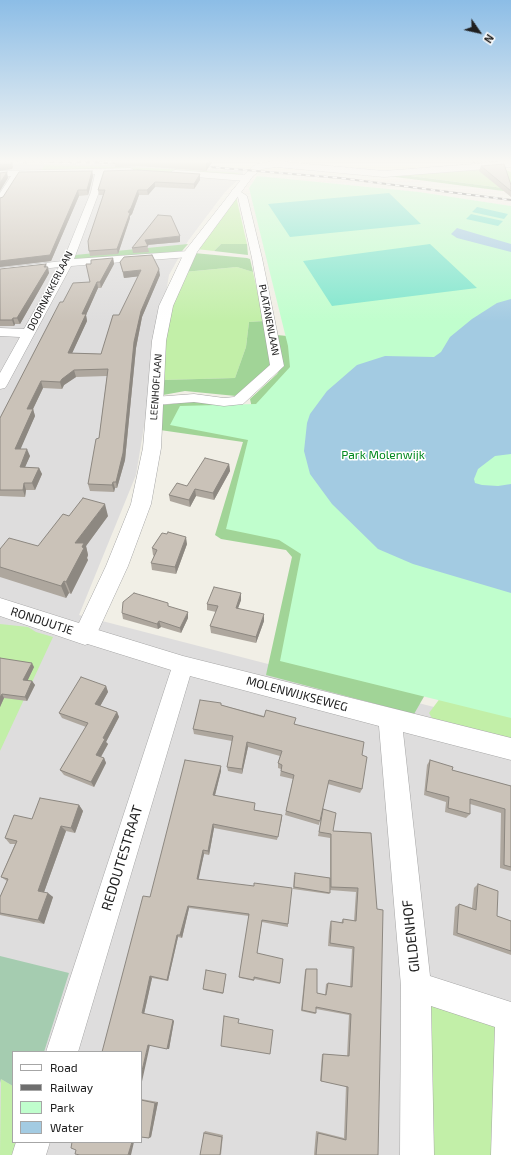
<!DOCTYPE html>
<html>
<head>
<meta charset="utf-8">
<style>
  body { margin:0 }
  #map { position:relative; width:511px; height:1155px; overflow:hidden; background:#f1efe6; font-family:"Exo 2",sans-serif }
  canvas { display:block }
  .legend { position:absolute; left:12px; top:1051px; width:130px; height:92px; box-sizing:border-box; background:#fff; border:1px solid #a6a6a6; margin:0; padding:5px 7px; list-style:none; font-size:12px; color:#202020 }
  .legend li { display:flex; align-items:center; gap:8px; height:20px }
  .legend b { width:20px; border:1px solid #a6a6a6 }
  .north { position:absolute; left:459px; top:12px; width:40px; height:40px; -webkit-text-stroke:3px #fff; paint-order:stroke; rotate:124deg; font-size:11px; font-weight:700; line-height:16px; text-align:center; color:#202020 }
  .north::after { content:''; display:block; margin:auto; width:14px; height:18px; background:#202020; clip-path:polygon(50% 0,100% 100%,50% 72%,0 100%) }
</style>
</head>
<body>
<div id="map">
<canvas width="511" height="1155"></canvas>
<ul class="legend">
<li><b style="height:5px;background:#fff"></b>Road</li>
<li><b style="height:5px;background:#6e6e6e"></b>Railway</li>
<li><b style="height:11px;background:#c0fecd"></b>Park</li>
<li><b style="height:11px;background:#a3cbe2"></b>Water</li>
</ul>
<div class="north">N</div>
</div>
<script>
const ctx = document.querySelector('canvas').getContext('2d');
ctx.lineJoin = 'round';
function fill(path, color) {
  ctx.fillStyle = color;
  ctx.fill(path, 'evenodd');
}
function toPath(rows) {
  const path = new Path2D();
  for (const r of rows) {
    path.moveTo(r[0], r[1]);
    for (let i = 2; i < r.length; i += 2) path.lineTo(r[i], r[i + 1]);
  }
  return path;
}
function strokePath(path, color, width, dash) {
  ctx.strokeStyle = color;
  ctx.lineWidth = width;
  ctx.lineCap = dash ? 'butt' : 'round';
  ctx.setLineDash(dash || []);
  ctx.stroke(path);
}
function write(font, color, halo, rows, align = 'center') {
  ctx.font = font + ' "Exo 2",sans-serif';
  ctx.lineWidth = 3;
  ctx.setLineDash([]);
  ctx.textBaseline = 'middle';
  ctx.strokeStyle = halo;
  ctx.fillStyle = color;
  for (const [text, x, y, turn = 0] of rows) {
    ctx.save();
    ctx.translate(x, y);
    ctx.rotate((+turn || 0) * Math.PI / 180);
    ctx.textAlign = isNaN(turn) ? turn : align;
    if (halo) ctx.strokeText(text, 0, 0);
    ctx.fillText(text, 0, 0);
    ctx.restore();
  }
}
fill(toPath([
  [0,163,140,165,243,171,243,175,225,192,188,241,169,275,136,475,79,615,511,727,511,1155,0,1155],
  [13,1052,141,1052,141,1142,13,1142]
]), '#dedddd');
fill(toPath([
  [45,165,149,168,242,173,231,175,127,170,41,171],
  [497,166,511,172,511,189,395,174],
  [236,196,247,244,221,244,214,251,196,249],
  [237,267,253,272,264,321,249,322,246,347,235,378,163,380,167,329,172,307,184,272],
  [0,624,28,627,36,632,53,637,0,751],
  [462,669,511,686,511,738,432,718,429,713],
  [429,1004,496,1023,500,1155,428,1155],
  [1,1079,13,1086,13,1142,16,1142,12,1155,0,1155]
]), '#c2efa8');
fill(toPath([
  [395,174,511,189,511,192,380,175],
  [188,244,182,251,99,261,73,260,75,255],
  [221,244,247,244,248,255,214,251],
  [194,253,247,258,250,259,253,272,237,267,184,272],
  [264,321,271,365,236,396,185,391,163,395,163,380,235,378,246,347,249,322],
  [277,335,287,336,310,366,252,408,250,399,277,374,283,365],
  [194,401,228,406,441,667,414,714,266,675,292,557,286,550,221,539,215,535,243,442,160,430,163,405]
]), '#a1d497');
fill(toPath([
  [0,956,69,973,44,1052,13,1052,13,1086,1,1079,0,1083]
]), '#a5ccb0');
fill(toPath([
  [257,176,419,192,511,206,511,718,280,661,301,554,279,540,226,529,248,440,170,425,180,406,256,404,290,367,288,346,249,188]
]), '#c0fecd');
fill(toPath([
  [389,193,421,224,290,237,268,204],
  [477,207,508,214,504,219,472,212],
  [471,214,503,221,498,226,466,219],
  [430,244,477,288,332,306,303,261]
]), '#7ee6cc');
fill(toPath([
  [457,228,511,244,511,252,457,238,451,234],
  [511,299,511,454,495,456,478,469,474,479,475,483,482,485,498,486,511,484,511,593,413,564,378,549,332,504,310,474,304,451,307,423,310,414,327,391,357,365,385,356,434,357,441,352,450,337,472,319,497,303]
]), '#a3cbe2');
const minor = toPath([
  [130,168,133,169,133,173,104,174,99,192,74,259,189,251,194,254,189,257,71,266,7,385,5,388,0,389,0,373,20,337,0,336,0,328,24,329,59,267,0,274,0,268,63,261,91,192,95,174,20,176,3,202,0,203,0,193,11,176,0,177,0,171,130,168],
  [175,170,245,175,249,178,245,181,172,175,172,171,175,170],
  [235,188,247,196,262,258,284,366,243,404,224,406,194,402,154,405,149,404,147,401,149,398,154,397,194,394,224,398,234,397,270,365,252,258,238,197,231,191,235,188],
  [85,626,183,656,511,738,511,760,403,732,430,976,511,1002,511,1155,491,1155,495,1027,431,1006,434,1155,400,1155,401,986,379,726,190,676,78,1052,46,1052,171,670,78,641,75,635,78,629,85,626],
  [16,1142,50,1142,46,1155,12,1155,16,1142]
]);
const tertiary = toPath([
  [276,161,384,171,511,161,511,167,384,177,276,167,262,169,253,176,197,252,173,306,166,341,161,448,151,504,128,566,93,642,85,645,0,616,0,598,79,623,106,566,131,504,143,448,152,341,159,306,185,251,247,172,256,164,276,161]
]);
strokePath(minor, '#a7a7a7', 1);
strokePath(tertiary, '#a7a7a7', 1);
fill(minor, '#fff');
fill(tertiary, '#fff');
const rail = toPath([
  [0,161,126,163],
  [198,166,340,178,511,200]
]);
strokePath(rail, '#6e6e6e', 2);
strokePath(rail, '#fff', 1.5, [4.5]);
fill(toPath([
  [114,161,213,161,206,171,139,166,115,167],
  [481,166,511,185,511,197,479,171],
  [92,171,93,176,88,195,79,196,51,261,0,267,0,198],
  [200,174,200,180,194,189,155,187,148,195,139,195,132,214,130,216,130,218,118,254,90,256,89,251,103,195,99,195,98,190],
  [180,236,180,242,147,245,149,252,133,253,132,248],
  [113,258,114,264,101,288,98,288,86,315,87,321,72,353,101,354,138,276,124,278,120,262,160,275,142,317,136,348,125,460,117,488,115,488,114,492,90,491,88,484,99,438,107,376,76,377,64,385,62,389,43,388,33,409,35,416,20,449,30,456,25,467,39,468,42,474,35,490,26,490,25,497,0,496,0,418,63,302,90,282,91,264],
  [46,267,49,273,20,324,15,324,14,326,0,326,0,269],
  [229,464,230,471,214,500,196,496,190,507,170,501,169,495],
  [69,516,108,516,86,546,88,555,87,558,88,560,71,594,69,593,66,598,0,577,0,549,38,546],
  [187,544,176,574,152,570,151,563,154,556,153,555,152,548],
  [241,593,241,600,238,608,264,621,256,643,211,633,210,626,216,612,207,610,207,604],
  [169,607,188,618,181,633,161,627,158,629,123,619,122,613],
  [0,658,34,667,27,681,32,681,35,685,27,701,4,698,0,707],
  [106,686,108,692,100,706,117,712,119,717,106,742,108,744,101,757,104,758,106,763,94,787,64,775,60,770,86,727,62,718,59,713],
  [221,705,295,724,362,755,362,789,360,793,328,784,319,825,285,815,293,779,280,776,281,769,278,768,278,763,280,756,248,747,242,774,228,771,227,767,232,741,194,734,193,729],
  [430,760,452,770,511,786,511,871,500,868,501,813,470,804,470,814,466,818,445,812,446,802,424,795,427,765],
  [221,766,221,771,215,795,255,810,282,815,282,819,277,840,214,828,209,855,204,854,198,879,288,924,288,927,262,922,257,953,280,983,280,984,254,979,254,981,240,978,239,977,249,916,189,908,182,938,178,937,168,981,152,978,144,1014,174,1021,169,1049,150,1045,141,1052,150,897],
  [79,805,83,811,75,833,66,831,44,892,53,897,44,924,0,915,0,897,7,881,1,877,15,844,10,844,5,838],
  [322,814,333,831,371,833,378,1155,314,1155,316,1131,344,1138,346,1086,320,1081,322,1054,347,1056,349,1015,316,1009,316,1013,315,1014,301,1011,305,971,306,969,317,993,325,995,326,984,328,983,350,987,352,949,328,946,329,931,330,924,331,921,341,923,343,919,354,921,356,892,330,890,329,894,293,889,294,875,330,878,330,838,318,836],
  [478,884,497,916,511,921,511,955,453,935,455,907,459,904,472,908,474,888],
  [226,974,223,994,204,990,203,989],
  [141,1099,158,1102,151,1137,149,1138,141,1137],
  [205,1131,223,1135,221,1155,204,1133]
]), '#aea79e');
fill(toPath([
  [206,161,213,161,206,171],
  [472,161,498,161,472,163],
  [12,162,13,167,12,169,0,171,0,165],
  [92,171,93,176,88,195,87,190],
  [7,172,8,178,0,191,0,183],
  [200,174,200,180,194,189,194,184],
  [155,182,155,187,148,195,147,190],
  [78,190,79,196,51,261,0,267,0,261],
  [138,190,139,195,132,214,130,216,130,218,118,254,117,249,128,212],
  [180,236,180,242,146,245,145,240],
  [113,258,114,264,101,288,100,282],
  [46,264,47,269,48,267,49,273,20,324,17,318],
  [159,269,160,275,142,317,136,348,125,460,117,488,116,482,134,342,141,311],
  [141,270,142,276,124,278,123,272],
  [97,282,98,288,86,315,87,321,69,360,68,353,82,314],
  [13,318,15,324,14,326,12,320],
  [74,370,76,377,64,385,62,389,60,382,62,379],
  [41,381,43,388,33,409,35,416,18,455,15,449,27,409],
  [27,449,30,456,22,474,20,467],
  [229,464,230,471,214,500,213,493],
  [39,468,42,474,35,490,32,483],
  [113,482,115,488,114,492,112,485],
  [24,483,26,490,25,497,23,490],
  [195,489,196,496,190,507,189,500],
  [105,504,108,516,86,546,88,555,87,558,88,560,71,594,66,582,75,543],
  [186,537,187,544,176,574,175,567],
  [64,581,69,593,66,598,61,586],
  [241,593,241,600,236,614,236,608],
  [188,612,188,618,181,633,180,628],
  [264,614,264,621,256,643,256,637],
  [159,621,161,627,158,629,157,624],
  [32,663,34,667,26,684,23,680],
  [32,681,35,685,27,701,25,697],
  [106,686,108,692,98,710,95,704],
  [2,694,4,698,0,707,0,697],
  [117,712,119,717,106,742,108,744,99,760,96,755,103,738],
  [247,742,248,747,242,774,242,769],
  [104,758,106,763,94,787,91,782],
  [221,766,221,771,214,799,213,795],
  [79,805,83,811,75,833,71,828],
  [213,824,214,828,209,855,208,851],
  [61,826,66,831,43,895,38,891],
  [203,850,204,854,198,882,197,879],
  [48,893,53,897,44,924,38,920],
  [188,906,189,908,182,938,180,935],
  [177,935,178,937,168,981,167,980],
  [150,976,152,978,144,1014,142,1013],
  [173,1020,174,1021,169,1049,167,1049],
  [148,1045,150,1045,141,1086,141,1075],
  [158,1102,151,1137,149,1138,155,1103],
  [132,1142,134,1142,131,1155,128,1155]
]), '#8d8881');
const building = toPath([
  [0,162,12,162,11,164,0,165,0,162],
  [504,164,511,185,511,191,481,166,504,164],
  [138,170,200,174,194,184,155,182,147,190,138,190,131,208,128,212,130,213,117,249,89,251,88,241,105,190,98,190,104,171,138,170],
  [92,171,87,190,78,190,50,255,0,261,0,198,3,197,19,172,92,171],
  [7,172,0,183,0,173,7,172],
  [158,215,171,216,180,236,145,240,148,246,132,248,158,215],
  [152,255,159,269,141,311,134,342,123,453,116,482,113,482,112,485,88,484,96,439,99,438,108,369,74,370,62,379,60,382,41,381,27,409,33,409,15,449,27,449,20,467,39,468,32,483,24,483,23,490,0,490,0,418,60,302,63,302,73,283,90,282,86,264,91,264,91,260,113,258,100,282,97,282,82,314,86,314,68,353,101,354,113,315,119,315,141,270,123,272,120,262,124,257,152,255],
  [46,264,44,267,48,267,17,318,13,318,12,320,0,320,0,269,46,264],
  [205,458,229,464,213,493,195,489,189,500,169,495,177,483,187,486,205,458],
  [83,498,105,504,75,543,84,543,82,547,84,548,66,582,64,581,61,586,0,567,0,549,9,538,38,546,63,514,69,516,83,498],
  [168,532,186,537,175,567,151,563,157,550,152,548,162,533,167,534,168,532],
  [214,587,241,593,236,608,264,614,256,637,210,626,218,606,207,604,214,587],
  [134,593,168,603,168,606,188,612,180,628,159,621,157,624,122,613,123,602,134,593],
  [0,658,32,663,23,680,32,681,25,697,2,694,0,697,0,658],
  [81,677,106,686,95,704,117,712,103,738,105,739,96,755,104,758,91,782,60,770,88,723,59,713,81,677],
  [200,700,221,703,221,705,264,717,266,710,296,718,294,724,364,742,362,755,367,757,362,789,329,780,320,821,286,811,294,775,281,771,282,765,278,763,282,751,247,742,242,769,227,767,233,736,193,729,200,700],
  [185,760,221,766,213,795,255,803,254,810,282,815,278,837,213,824,208,851,203,850,197,879,254,886,254,883,292,888,288,924,262,920,257,953,283,959,280,983,254,977,254,980,239,977,249,914,188,906,180,935,177,935,167,980,150,976,142,1013,173,1020,167,1049,148,1045,141,1075,141,1052,102,1052,143,896,150,897,185,760],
  [430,760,453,767,452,770,511,786,511,867,504,865,505,809,470,799,470,814,448,808,449,797,426,791,430,760],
  [40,798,79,805,71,828,61,826,38,891,48,893,38,920,0,913,0,897,8,879,1,877,17,841,5,838,14,815,32,819,40,798],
  [323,809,336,813,333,831,371,833,377,909,383,910,378,1155,316,1155,318,1133,346,1140,348,1087,321,1081,323,1054,349,1056,351,1014,316,1007,316,1013,302,1010,306,969,317,969,317,993,326,995,328,983,352,987,354,947,330,943,331,929,331,921,343,923,343,919,356,921,358,888,331,887,331,834,319,832,323,809],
  [295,873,330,878,330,893,294,887,295,873],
  [478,884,498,891,497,916,511,921,511,951,457,933,459,904,476,910,478,884],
  [206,970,226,974,223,993,203,989,206,970],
  [224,1016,239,1019,238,1023,273,1030,270,1054,221,1046,224,1016],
  [141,1100,155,1103,149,1138,141,1137,141,1100],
  [204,1133,222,1137,220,1155,200,1155,204,1133],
  [72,1142,132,1142,128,1155,80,1155,75,1154,76,1150,71,1148,72,1142]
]);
fill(building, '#cac2b8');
strokePath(building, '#8d8881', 1);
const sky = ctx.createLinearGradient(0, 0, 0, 322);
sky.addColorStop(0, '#8cbde6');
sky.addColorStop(0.5, '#f9f8f4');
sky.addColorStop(1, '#f9f8f400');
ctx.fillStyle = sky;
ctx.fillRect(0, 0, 511, 322);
write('10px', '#202020', '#fff', [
  ["DOORNAKKERLAAN",50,291,-63],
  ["PLATANENLAAN",269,320,79],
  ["LEENHOFLAAN",156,387,-86]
]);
write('12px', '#038920', '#fff', [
  ["Park Molenwijk",383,455]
]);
write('12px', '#202020', '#fff', [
  ["RONDUUTJE",42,621,18],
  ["MOLENWIJKSEWEG",297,694,15]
]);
write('14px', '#202020', '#fff', [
  ["REDOUTESTRAAT",122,858,-73],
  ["GILDENHOF",411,936,-96]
]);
</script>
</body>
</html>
